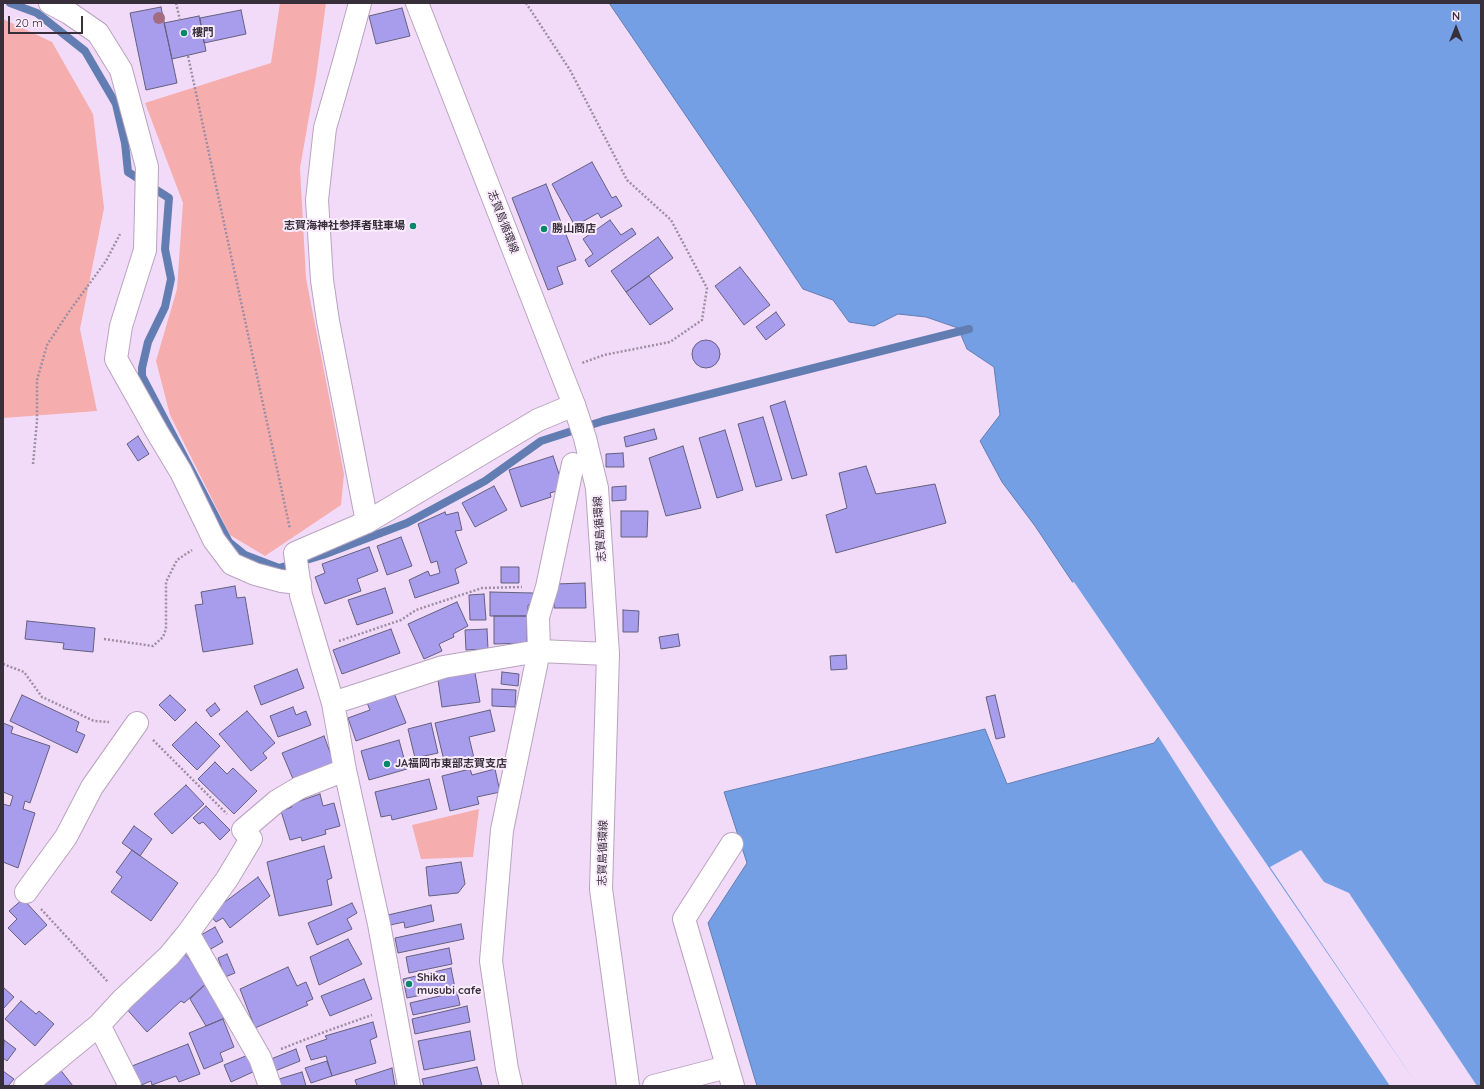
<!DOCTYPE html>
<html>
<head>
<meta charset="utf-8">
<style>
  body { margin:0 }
  #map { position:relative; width:1484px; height:1089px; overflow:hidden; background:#f2dbf8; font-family:Quicksand,sans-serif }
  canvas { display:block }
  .frame { position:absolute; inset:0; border:4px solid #372f3a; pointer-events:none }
  .north { position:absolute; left:1436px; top:8px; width:40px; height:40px; -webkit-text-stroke:3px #faecfd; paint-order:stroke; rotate:0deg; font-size:11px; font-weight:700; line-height:16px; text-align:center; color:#372f3a }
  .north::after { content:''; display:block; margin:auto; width:14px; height:18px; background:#372f3a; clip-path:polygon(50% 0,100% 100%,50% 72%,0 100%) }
  .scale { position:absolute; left:8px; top:16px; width:75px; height:18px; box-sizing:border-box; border:2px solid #372f3a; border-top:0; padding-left:5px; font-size:12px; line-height:14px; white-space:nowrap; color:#372f3a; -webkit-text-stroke:3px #faecfd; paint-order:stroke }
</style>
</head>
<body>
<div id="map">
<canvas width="1484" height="1089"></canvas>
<div class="frame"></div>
<div class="north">N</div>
<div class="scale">20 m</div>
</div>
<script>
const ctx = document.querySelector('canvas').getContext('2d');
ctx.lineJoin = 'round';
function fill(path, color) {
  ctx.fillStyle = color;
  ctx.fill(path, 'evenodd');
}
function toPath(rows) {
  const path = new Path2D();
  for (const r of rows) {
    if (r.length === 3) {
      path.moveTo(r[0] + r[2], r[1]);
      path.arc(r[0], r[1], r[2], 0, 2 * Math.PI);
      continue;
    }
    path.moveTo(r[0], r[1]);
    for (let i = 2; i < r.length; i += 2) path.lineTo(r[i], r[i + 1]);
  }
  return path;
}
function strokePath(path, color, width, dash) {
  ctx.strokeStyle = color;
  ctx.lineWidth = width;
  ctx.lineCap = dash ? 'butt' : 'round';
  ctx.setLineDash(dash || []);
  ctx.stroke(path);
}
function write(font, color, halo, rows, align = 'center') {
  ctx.font = font + ' Quicksand,"Noto Sans JP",sans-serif';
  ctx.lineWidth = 4;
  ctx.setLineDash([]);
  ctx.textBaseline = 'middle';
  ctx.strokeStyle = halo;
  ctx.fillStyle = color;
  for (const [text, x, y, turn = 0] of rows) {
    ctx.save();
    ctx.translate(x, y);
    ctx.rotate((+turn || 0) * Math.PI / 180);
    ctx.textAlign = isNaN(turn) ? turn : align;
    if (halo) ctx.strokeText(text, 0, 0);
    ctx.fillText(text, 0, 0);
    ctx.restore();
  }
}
fill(toPath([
  [280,3,326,3,316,77,300,168,306,278,344,474,341,505,265,556,230,535,170,415,156,361,177,289,183,203,145,103,271,63],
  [3,19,52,42,93,114,104,208,80,329,97,411,3,418],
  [479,809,473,857,421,859,412,825]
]), '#f6adad');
const water = toPath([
  [609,3,1481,3,1481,1086,757,1086,708,923,747,863,724,792,985,729,1007,784,1154,743,1168,725,1035,526,1002,482,980,441,1000,415,994,367,967,349,958,328,926,317,898,314,874,326,849,322,833,300,803,289,753,214,609,3]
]);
fill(water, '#759fe5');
strokePath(water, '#627db2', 1);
fill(toPath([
  [1074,582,1418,1086,1390,1086,1219,831,1158,736,1166,725,1071,583],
  [1301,850,1324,882,1349,893,1477,1086,1418,1086,1270,867]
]), '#f2dbf8');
strokePath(toPath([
  [10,3,37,13,85,51,116,104,125,143,128,172,169,198,165,249,171,279,165,307,148,342,142,368,142,376,229,542,245,555,279,568,323,555,407,523,485,481,541,441,603,421,969,329]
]), '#627db2', 8);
const building = toPath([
  [161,7,177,83,146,90,130,13,161,7],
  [402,8,410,36,376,44,369,16,402,8],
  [241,10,246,34,204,43,200,18,241,10],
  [199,16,206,51,172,59,164,23,199,16],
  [592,162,612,198,616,196,622,206,601,218,598,213,575,226,552,184,592,162],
  [546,184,576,260,557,267,563,284,548,290,512,198,546,184],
  [610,220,621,235,632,228,636,234,589,267,585,260,593,254,583,239,610,220],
  [658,237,673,258,626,292,611,271,658,237],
  [740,267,770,305,744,325,715,286,740,267],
  [649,276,673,309,650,325,626,292,649,276],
  [776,312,785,325,766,340,756,327,776,312],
  [706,354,14],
  [785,401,807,475,792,479,770,406,785,401],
  [763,417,782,480,756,487,738,424,763,417],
  [654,429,657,439,626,447,624,437,654,429],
  [725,430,743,490,717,498,699,438,725,430],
  [138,436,149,454,138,461,127,444,138,436],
  [683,446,701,508,666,516,649,458,683,446],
  [623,453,624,467,606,467,606,454,623,453],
  [553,456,564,489,550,493,551,497,521,507,509,470,553,456],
  [866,466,876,494,935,484,946,523,836,553,826,515,847,508,839,473,866,466],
  [494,486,507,510,475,527,462,503,494,486],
  [626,486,626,500,612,501,612,487,626,486],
  [621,511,648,511,647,537,621,537,621,511],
  [445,512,446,515,458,512,462,530,455,531,467,563,455,569,459,583,415,598,409,580,428,571,430,576,440,573,437,561,431,563,418,524,445,512],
  [401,537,412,566,387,575,377,546,401,537],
  [369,547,378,571,357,579,361,591,325,604,315,577,325,573,322,564,369,547],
  [501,567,519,567,519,583,501,583,501,567],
  [585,583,586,608,554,608,555,584,585,583],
  [235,586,237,598,245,597,253,644,203,652,195,605,203,604,201,592,235,586],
  [385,588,393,613,357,625,348,600,385,588],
  [490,592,533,593,533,605,528,605,528,616,490,616,490,592],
  [484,594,486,620,470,620,469,595,484,594],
  [457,602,468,626,453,634,454,637,439,644,442,651,424,659,408,624,457,602],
  [623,610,639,611,638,632,623,632,623,610],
  [494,616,527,616,527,643,494,644,494,616],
  [27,621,95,628,93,652,63,649,64,643,25,639,27,621],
  [391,629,400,653,342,674,333,650,391,629],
  [487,629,488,649,466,650,465,630,487,629],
  [678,634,680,646,661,649,659,637,678,634],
  [846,655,847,669,831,670,830,656,846,655],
  [474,667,480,702,442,707,437,673,474,667],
  [297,669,304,688,261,705,254,686,297,669],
  [502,672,519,674,518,686,501,684,502,672],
  [392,688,406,723,356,741,348,718,370,710,365,698,392,688],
  [492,689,516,690,515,707,492,706,492,689],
  [22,695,79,722,76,731,85,735,77,753,10,721,22,695],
  [170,695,186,710,175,721,159,705,170,695],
  [995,695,1005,737,996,739,986,697,995,695],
  [215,703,220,710,211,717,206,710,215,703],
  [293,707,296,715,306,711,311,725,278,737,270,716,293,707],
  [490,710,495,731,469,737,474,758,445,765,435,723,490,710],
  [247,711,275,743,263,753,267,758,251,771,219,734,247,711],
  [196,722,220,746,197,770,172,745,196,722],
  [3,723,13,727,11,733,50,746,30,803,25,801,23,809,35,813,18,868,3,862,3,804,10,806,13,796,3,792,3,723],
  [431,723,438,753,415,758,408,729,431,723],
  [324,736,334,763,293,779,282,753,324,736],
  [399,740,407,769,369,780,361,751,399,740],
  [215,762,227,774,233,768,257,791,234,814,198,779,215,762],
  [470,769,472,775,495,769,500,792,477,797,479,804,450,811,442,776,470,769],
  [429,779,437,809,392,820,391,815,381,817,375,792,429,779],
  [186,785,204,804,172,834,154,814,186,785],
  [320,794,323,806,334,803,340,826,325,830,326,834,302,841,301,837,290,840,281,811,292,807,291,804,320,794],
  [206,806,230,830,220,840,203,822,199,824,193,818,206,806],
  [134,826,152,839,140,856,122,843,134,826],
  [324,846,332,878,327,880,332,905,279,916,267,862,324,846],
  [132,850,178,883,151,921,111,892,122,877,116,872,132,850],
  [461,862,465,884,458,893,429,896,426,867,461,862],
  [258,877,270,896,230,928,223,918,216,922,209,914,258,877],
  [23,899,47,925,25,945,8,928,17,919,9,911,23,899],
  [352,903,357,913,347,919,352,929,317,945,308,923,352,903],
  [431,905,434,921,405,928,404,922,390,925,388,915,431,905],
  [461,924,464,939,398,953,395,938,461,924],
  [215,927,223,942,209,950,201,935,215,927],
  [348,939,362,964,319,985,310,957,348,939],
  [449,948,452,964,409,973,406,957,449,948],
  [183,952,209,981,184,1003,181,1001,147,1032,124,1006,183,952],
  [227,954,235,973,225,977,218,958,227,954],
  [288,967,297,986,306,982,313,999,306,1002,308,1005,255,1028,240,989,288,967],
  [451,968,455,988,407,998,403,979,451,968],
  [364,979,372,999,330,1016,321,996,364,979],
  [209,981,227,1017,206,1026,190,999,209,981],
  [3,987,14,997,3,1009,3,987],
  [457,992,460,1005,413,1015,410,1003,457,992],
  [21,1001,36,1014,39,1011,54,1024,35,1046,5,1019,21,1001],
  [467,1006,470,1022,415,1034,412,1019,467,1006],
  [223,1019,234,1047,220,1053,223,1061,204,1069,189,1033,223,1019],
  [373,1022,377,1037,370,1040,376,1063,332,1076,326,1056,311,1060,306,1046,327,1039,325,1036,373,1022],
  [470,1031,475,1060,424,1070,418,1041,470,1031],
  [4,1040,16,1049,7,1061,3,1058,4,1040],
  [188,1044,200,1074,179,1082,176,1076,152,1085,151,1081,139,1086,132,1066,188,1044],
  [296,1049,300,1061,270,1073,266,1061,296,1049],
  [248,1055,255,1071,231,1082,224,1065,248,1055],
  [327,1061,332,1076,311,1083,305,1068,327,1061],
  [477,1067,482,1086,424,1086,422,1079,477,1067],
  [59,1068,73,1086,39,1086,59,1068],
  [392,1068,395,1086,357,1086,355,1080,392,1068],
  [3,1071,14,1079,8,1086,3,1086,3,1071],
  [302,1072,306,1086,278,1086,276,1080,302,1072]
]);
fill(building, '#a89dec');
strokePath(building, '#64607d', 1);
const street = toPath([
  [50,3,69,13,98,33,121,70,147,167,145,250,121,326,116,359,157,432,181,472,214,540,232,564,255,574,281,581,300,583],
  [360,3,344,62,325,128,317,200,322,280,328,321,367,522],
  [333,703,443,667,539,651,608,654],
  [732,844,684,919,733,1086],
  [26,892,66,837,92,787,137,723],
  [188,933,260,1058,270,1086],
  [99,1025,130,1086],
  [25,1086,99,1025,123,999,169,956,188,933,227,879,251,839,243,830,277,801,299,788,345,770],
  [409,1086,379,924,345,770,333,703,301,595,295,553,367,522,538,420,574,405],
  [511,1086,507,1069,491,961,502,830,539,651,538,617,547,587,573,464],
  [654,1086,727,1067]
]);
const secondary = toPath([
  [417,3,574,405,585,438,597,488,608,654,601,889,628,1086]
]);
strokePath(street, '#b9a3bf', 24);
strokePath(secondary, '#b9a3bf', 24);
strokePath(toPath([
  [176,3,180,20],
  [526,3,570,70,627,180,671,220,707,288,702,320,670,342,604,355,582,363],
  [188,56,290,529],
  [33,464,37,421,37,380,47,345,68,313,106,261,120,234],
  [104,639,153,646,163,637,166,629,166,582,177,560,192,550],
  [339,641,401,620,416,610,482,588,522,587],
  [3,664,24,672,42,697,94,721,109,722],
  [153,740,227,814],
  [41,909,108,982],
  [281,1049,327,1031,372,1015]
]), '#9e8ea3', 2.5, [2, 2]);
strokePath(street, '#fff', 22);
strokePath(secondary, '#fff', 22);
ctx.fillStyle = '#a46c80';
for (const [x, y] of [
  [159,18]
]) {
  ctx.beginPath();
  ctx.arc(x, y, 6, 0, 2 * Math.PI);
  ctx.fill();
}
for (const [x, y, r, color] of [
  [184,33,4,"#06886c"],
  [413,226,4,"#06886c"],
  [544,229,4,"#06886c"],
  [387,764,4,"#06886c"],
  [409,984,4,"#06886c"]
]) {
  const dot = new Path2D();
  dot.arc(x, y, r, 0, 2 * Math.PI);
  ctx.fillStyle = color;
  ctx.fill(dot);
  strokePath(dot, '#faecfd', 1.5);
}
write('bold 11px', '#372f3a', '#faecfd', [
  ["樓門",192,33],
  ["志賀海神社参拝者駐車場",405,226,"right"],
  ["勝山商店",552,229],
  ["JA福岡市東部志賀支店",395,764],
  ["Shika",417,978],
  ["musubi cafe",417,991]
], 'left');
write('11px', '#372f3a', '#faecfd', [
  ["志賀島循環線",503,222,69],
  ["志賀島循環線",600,529,-94],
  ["志賀島循環線",603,853,-89]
]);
</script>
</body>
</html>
